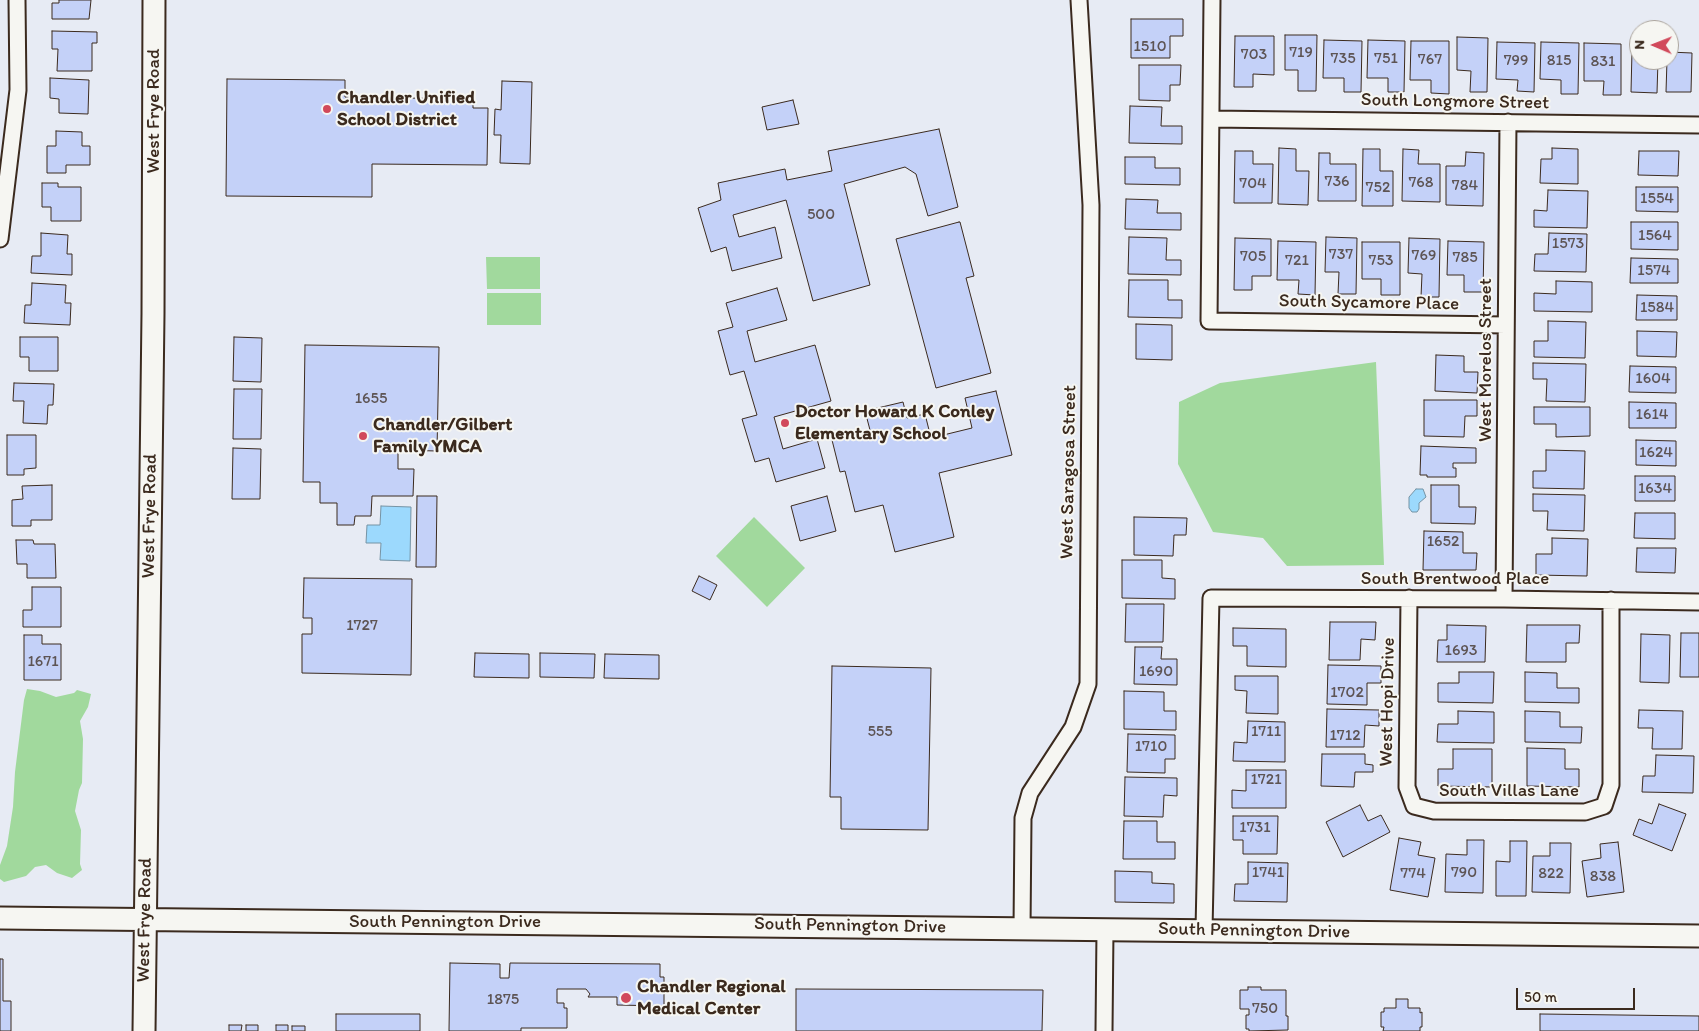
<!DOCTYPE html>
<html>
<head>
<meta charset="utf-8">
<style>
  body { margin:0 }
  #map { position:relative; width:1699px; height:1031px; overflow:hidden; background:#e7ebf4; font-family:Itim,sans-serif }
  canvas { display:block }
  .north { position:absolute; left:1629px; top:20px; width:50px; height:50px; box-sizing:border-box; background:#f6f6f2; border:1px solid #aba49d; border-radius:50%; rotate:271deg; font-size:14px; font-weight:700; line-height:20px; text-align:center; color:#3b2a1e }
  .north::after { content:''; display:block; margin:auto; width:18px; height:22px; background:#d1495b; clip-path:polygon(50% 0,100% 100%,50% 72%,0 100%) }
  .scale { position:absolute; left:1516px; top:988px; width:119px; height:22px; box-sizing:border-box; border:2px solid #3b2a1e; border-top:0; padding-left:6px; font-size:15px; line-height:18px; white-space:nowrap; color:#3b2a1e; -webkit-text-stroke:4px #f6f6f2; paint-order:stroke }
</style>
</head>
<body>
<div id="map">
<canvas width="1699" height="1031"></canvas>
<div class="north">N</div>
<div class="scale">50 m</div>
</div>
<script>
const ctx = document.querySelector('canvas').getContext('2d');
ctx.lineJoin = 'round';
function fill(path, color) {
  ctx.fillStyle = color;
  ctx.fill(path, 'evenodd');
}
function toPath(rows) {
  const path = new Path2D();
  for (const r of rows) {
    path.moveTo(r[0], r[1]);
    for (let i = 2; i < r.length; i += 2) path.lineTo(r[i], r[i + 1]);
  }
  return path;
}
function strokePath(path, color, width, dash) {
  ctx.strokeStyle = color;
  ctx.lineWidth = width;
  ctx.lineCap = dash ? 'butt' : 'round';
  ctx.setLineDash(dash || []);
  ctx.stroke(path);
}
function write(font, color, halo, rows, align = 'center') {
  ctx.font = font + ' Itim,sans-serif';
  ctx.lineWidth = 4;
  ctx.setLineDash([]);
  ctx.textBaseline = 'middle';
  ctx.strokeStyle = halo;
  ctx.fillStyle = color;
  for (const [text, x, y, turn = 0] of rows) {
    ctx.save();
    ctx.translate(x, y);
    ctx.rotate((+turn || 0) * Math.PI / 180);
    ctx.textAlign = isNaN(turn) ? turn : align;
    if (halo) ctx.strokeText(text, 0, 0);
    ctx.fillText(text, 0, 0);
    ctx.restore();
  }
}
fill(toPath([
  [486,257,540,257,540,289,487,289],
  [487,293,541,293,541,325,487,325],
  [1376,362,1384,565,1287,566,1263,538,1213,532,1178,464,1179,402,1220,383],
  [754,517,805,568,767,607,716,556],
  [27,689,40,691,56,697,74,693,77,690,91,694,88,707,80,721,83,739,82,783,79,790,75,811,81,830,80,864,82,870,72,878,57,873,46,865,35,867,26,876,4,882,0,879,0,865,7,846,13,807,15,772,24,700]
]), '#a1d99d');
const water = toPath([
  [1416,489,1423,489,1426,497,1419,503,1419,509,1417,512,1412,512,1409,508,1409,497,1416,489],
  [381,506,411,507,410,561,380,560,381,543,366,543,367,525,380,525,381,506]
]);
fill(water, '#9cd9fd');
strokePath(water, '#7593a4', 1);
const building = toPath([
  [59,0,91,0,89,19,52,19,52,3,59,3,59,0],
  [1131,19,1183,19,1183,36,1170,36,1170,58,1131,58,1131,19],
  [52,31,97,32,97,43,92,43,92,71,57,71,58,49,52,49,52,31],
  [1285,35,1317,35,1316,91,1298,91,1298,70,1285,70,1285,35],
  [1235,36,1274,36,1274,75,1253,74,1253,87,1234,87,1235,36],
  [1457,37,1488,38,1487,92,1470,92,1471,71,1457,70,1457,37],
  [1324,40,1362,41,1361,92,1344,92,1344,78,1323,78,1324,40],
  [1368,40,1405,41,1404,92,1388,92,1388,78,1367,78,1368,40],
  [1411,41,1449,41,1449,94,1431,93,1431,80,1410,80,1411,41],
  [1497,42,1535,43,1534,92,1517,91,1518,80,1496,79,1497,42],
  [1541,42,1579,43,1578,94,1561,94,1561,80,1540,79,1541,42],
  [1584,43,1621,44,1621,95,1603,95,1604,81,1584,81,1584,43],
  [1632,51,1639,51,1639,60,1658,60,1657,93,1631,92,1632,51],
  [1669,52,1692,53,1691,92,1666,92,1667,60,1669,60,1669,52],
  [1139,65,1181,65,1180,85,1170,85,1170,101,1139,100,1139,65],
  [50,78,89,80,88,114,59,113,59,99,50,98,50,78],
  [227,79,345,80,345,97,473,99,473,108,488,108,487,165,372,164,372,197,226,196,227,79],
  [502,81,532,82,530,164,500,163,501,135,494,135,495,109,501,110,502,81],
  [793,100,799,124,767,130,762,107,793,100],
  [1130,106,1162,107,1161,126,1182,126,1182,144,1129,143,1130,106],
  [939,129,958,207,928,216,916,174,905,167,844,184,870,285,813,301,786,200,733,215,739,237,775,227,782,258,732,271,726,247,711,252,698,208,721,200,718,183,785,169,787,180,832,171,828,151,939,129],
  [56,131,82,132,82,146,90,146,90,165,66,165,66,173,47,173,47,146,56,146,56,131],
  [1279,148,1296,149,1296,171,1309,171,1308,205,1278,204,1279,148],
  [1552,148,1578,149,1578,184,1540,183,1541,159,1552,159,1552,148],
  [1363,149,1380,149,1380,171,1393,171,1393,206,1362,206,1363,149],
  [1403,149,1419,150,1418,164,1440,164,1440,202,1402,201,1403,149],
  [1235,151,1253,151,1253,164,1273,164,1272,203,1234,203,1235,151],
  [1639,151,1679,151,1678,176,1638,175,1639,151],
  [1466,152,1484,153,1483,206,1446,205,1446,166,1465,166,1466,152],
  [1319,153,1330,153,1330,164,1356,164,1356,201,1318,201,1319,153],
  [1125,157,1155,157,1155,168,1180,168,1180,185,1125,184,1125,157],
  [42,183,58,183,58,187,81,187,81,221,51,221,51,207,42,207,42,183],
  [1636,187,1678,187,1678,212,1636,211,1636,187],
  [1548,190,1588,191,1587,228,1534,227,1534,210,1547,211,1548,190],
  [1126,199,1158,200,1157,213,1181,213,1181,230,1125,229,1126,199],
  [959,222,960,222,974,276,966,278,991,373,936,388,896,239,959,222],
  [1631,222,1678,222,1678,250,1631,249,1631,222],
  [41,233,68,235,67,254,72,254,72,275,31,273,32,256,41,256,41,233],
  [1549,233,1587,234,1586,272,1534,271,1535,254,1548,254,1549,233],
  [1129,237,1167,238,1166,260,1181,260,1181,275,1128,274,1129,237],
  [1326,237,1357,238,1356,294,1338,294,1339,272,1325,272,1326,237],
  [1235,238,1271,239,1271,276,1252,276,1252,290,1234,290,1235,238],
  [1409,238,1440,239,1439,297,1421,297,1422,274,1408,273,1409,238],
  [1278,241,1316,242,1315,295,1298,294,1299,280,1277,280,1278,241],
  [1448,241,1484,242,1483,292,1464,292,1464,275,1447,275,1448,241],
  [1362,242,1400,242,1400,295,1381,295,1381,279,1362,279,1362,242],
  [1631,258,1678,259,1678,283,1630,283,1631,258],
  [1129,280,1168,280,1168,300,1182,300,1182,318,1128,317,1129,280],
  [1556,281,1592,282,1592,312,1534,311,1534,293,1556,294,1556,281],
  [32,283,66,285,65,303,71,303,70,325,24,323,25,305,31,305,32,283],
  [777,288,787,320,747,331,755,362,815,345,831,401,774,417,783,449,817,439,825,468,776,482,769,458,755,462,742,419,757,415,744,371,730,375,718,331,733,327,726,303,777,288],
  [1637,295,1677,296,1677,320,1636,320,1637,295],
  [1548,321,1586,322,1585,358,1534,357,1534,341,1548,341,1548,321],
  [1136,324,1172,325,1172,360,1136,359,1136,324],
  [1637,331,1677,332,1676,357,1637,356,1637,331],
  [20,337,58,337,58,371,29,371,29,357,20,357,20,337],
  [234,337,262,338,261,382,233,381,234,337],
  [305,345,439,347,437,451,398,450,398,469,414,469,413,496,372,496,371,516,355,516,354,525,337,525,337,503,320,503,320,482,303,482,305,345],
  [1436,355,1464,356,1464,372,1478,372,1477,393,1435,391,1436,355],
  [1533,363,1586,364,1585,402,1546,401,1547,379,1533,379,1533,363],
  [1630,366,1676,367,1676,393,1629,392,1630,366],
  [14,383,54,384,53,405,48,405,47,424,23,423,24,401,13,401,14,383],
  [234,389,262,389,261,439,233,439,234,389],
  [996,391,1012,455,939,473,954,537,895,552,883,505,855,512,845,471,840,472,832,440,870,430,865,411,903,402,907,418,925,414,931,438,972,428,965,398,996,391],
  [1424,400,1477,400,1477,416,1465,416,1464,437,1424,436,1424,400],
  [1629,402,1676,403,1676,428,1629,428,1629,402],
  [1534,407,1590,407,1590,436,1556,437,1556,424,1534,424,1534,407],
  [7,435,36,435,36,468,24,469,24,475,7,475,7,435],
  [1636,440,1676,441,1676,466,1636,465,1636,440],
  [1421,446,1476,448,1476,463,1453,463,1453,468,1456,468,1456,477,1427,477,1427,475,1420,475,1421,446],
  [233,448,261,449,260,499,232,499,233,448],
  [1546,450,1585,451,1584,489,1533,488,1533,471,1546,471,1546,450],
  [1635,476,1675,476,1675,501,1635,501,1635,476],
  [52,485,52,520,31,520,31,526,12,526,12,500,23,499,22,486,52,485],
  [1431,485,1459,485,1459,507,1476,507,1475,524,1431,523,1431,485],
  [1533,494,1585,495,1584,531,1547,530,1548,511,1533,511,1533,494],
  [417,496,437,496,436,567,416,567,417,496],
  [827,496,836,531,800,541,791,506,827,496],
  [1635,513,1675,513,1675,539,1634,538,1635,513],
  [1134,517,1187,518,1186,535,1174,535,1173,556,1134,555,1134,517],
  [1424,531,1463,532,1463,553,1477,553,1476,570,1423,570,1424,531],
  [1552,538,1588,539,1587,576,1536,575,1536,554,1552,554,1552,538],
  [16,540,33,540,34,544,55,544,56,578,27,578,27,564,17,564,16,540],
  [1637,548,1676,548,1675,573,1636,572,1637,548],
  [1122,560,1162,560,1162,578,1175,579,1175,599,1122,598,1122,560],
  [699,576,717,585,710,600,692,591,699,576],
  [304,578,412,579,411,675,302,673,302,634,312,634,312,618,303,618,304,578],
  [32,587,61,587,61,627,23,627,23,610,32,610,32,587],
  [1126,604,1164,604,1163,642,1125,642,1126,604],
  [1330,622,1376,622,1375,640,1361,639,1360,660,1329,660,1330,622],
  [1447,625,1486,626,1485,662,1437,662,1438,640,1447,640,1447,625],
  [1527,625,1580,625,1579,643,1566,643,1566,662,1526,662,1527,625],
  [1233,628,1286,629,1286,667,1247,666,1247,646,1233,646,1233,628],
  [1681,633,1699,633,1699,677,1680,677,1681,633],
  [1641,634,1670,635,1669,683,1640,682,1641,634],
  [24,635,42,635,42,644,61,644,61,680,24,680,24,635],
  [1135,647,1162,647,1161,659,1177,659,1177,685,1134,684,1135,647],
  [475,653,529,654,529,678,474,677,475,653],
  [540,653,595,654,594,678,540,677,540,653],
  [605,654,659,655,659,679,604,678,605,654],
  [1328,665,1381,666,1381,683,1367,683,1367,705,1327,704,1328,665],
  [832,666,931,668,928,830,841,829,841,797,830,797,832,666],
  [1459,672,1494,672,1493,703,1438,702,1438,683,1459,683,1459,672],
  [1525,672,1557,673,1557,688,1579,688,1579,703,1525,702,1525,672],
  [1235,676,1278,676,1278,714,1246,713,1247,691,1235,690,1235,676],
  [1124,691,1164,692,1164,711,1176,711,1176,730,1124,729,1124,691],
  [1327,709,1379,710,1379,726,1365,725,1364,747,1326,747,1327,709],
  [1639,710,1683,711,1682,749,1652,749,1653,728,1638,728,1639,710],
  [1458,711,1494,712,1494,743,1437,742,1438,724,1458,724,1458,711],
  [1525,711,1560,712,1560,727,1582,727,1581,743,1525,742,1525,711],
  [1248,721,1285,722,1285,762,1233,761,1234,742,1247,743,1248,721],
  [1128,734,1175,735,1175,759,1165,759,1165,773,1127,772,1128,734],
  [1527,748,1565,749,1565,769,1579,769,1579,787,1527,786,1527,748],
  [1453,749,1492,749,1492,787,1438,786,1438,769,1453,769,1453,749],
  [1322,754,1365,754,1365,764,1373,765,1373,772,1355,772,1354,787,1321,786,1322,754],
  [1656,755,1694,756,1693,793,1642,792,1643,776,1655,776,1656,755],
  [1246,770,1286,770,1286,808,1232,808,1232,790,1246,791,1246,770],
  [1125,777,1177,778,1177,796,1164,795,1163,817,1124,816,1125,777],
  [1659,804,1686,814,1672,851,1633,835,1639,819,1652,824,1659,804],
  [1360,805,1368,821,1381,815,1390,832,1343,857,1326,822,1360,805],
  [1233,816,1278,816,1277,854,1243,854,1243,840,1233,840,1233,816],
  [1124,821,1157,821,1157,842,1175,842,1175,859,1123,859,1124,821],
  [1399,838,1421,842,1418,855,1435,858,1428,897,1390,890,1399,838],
  [1467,840,1484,840,1483,893,1445,892,1446,854,1467,855,1467,840],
  [1510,841,1527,841,1526,896,1496,896,1496,861,1510,862,1510,841],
  [1618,842,1624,892,1587,897,1582,861,1601,858,1600,844,1618,842],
  [1550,843,1571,843,1570,893,1532,892,1533,856,1550,856,1550,843],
  [1248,862,1288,863,1287,902,1234,901,1235,884,1248,884,1248,862],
  [1115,871,1152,872,1152,883,1174,884,1174,903,1115,902,1115,871],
  [0,959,3,959,3,1001,11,1001,11,1031,0,1031,0,959],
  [450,963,500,964,500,978,509,978,510,963,660,964,660,977,664,977,664,1006,617,1005,617,997,588,997,590,994,586,989,557,989,557,1003,564,1003,564,1008,567,1008,567,1028,521,1028,521,1031,449,1031,450,963],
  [1248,987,1261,987,1261,990,1286,990,1286,1016,1288,1016,1288,1030,1249,1031,1249,1029,1246,1029,1246,1015,1249,1015,1249,1009,1240,1009,1240,990,1248,990,1248,987],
  [796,989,1043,990,1042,1031,796,1031,796,989],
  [1396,999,1408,999,1408,1008,1420,1008,1420,1013,1422,1012,1422,1027,1420,1027,1420,1031,1383,1031,1384,1027,1381,1027,1381,1012,1384,1012,1384,1008,1396,1008,1396,999],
  [336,1014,420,1014,420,1031,336,1031,336,1014],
  [1540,1014,1699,1016,1699,1031,1540,1031,1540,1014],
  [229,1025,242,1025,241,1031,229,1031,229,1025],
  [246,1025,258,1025,258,1031,246,1031,246,1025],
  [276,1025,288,1025,288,1031,276,1031,276,1025],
  [292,1026,305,1026,305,1031,292,1031,292,1026]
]);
fill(building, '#c4d1f8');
strokePath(building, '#3b2a1e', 1);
const street = toPath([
  [1212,0,1209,321,1506,325],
  [1211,119,1699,125],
  [0,239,18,90,17,0],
  [1409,598,1407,787,1414,806,1434,811,1585,812,1604,806,1611,785,1611,600],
  [1504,599,1508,122],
  [1022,929,1023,818,1030,793,1073,727,1088,684,1091,205,1079,0],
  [1204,930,1211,598,1504,599,1699,602],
  [1104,1031,1105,930]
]);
const secondary = toPath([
  [0,918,1699,936],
  [144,1031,153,314,154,0]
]);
strokePath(street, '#3b2a1e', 19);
strokePath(secondary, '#3b2a1e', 25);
strokePath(street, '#f6f6f2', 15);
strokePath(secondary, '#f6f6f2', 21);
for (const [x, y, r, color] of [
  [327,109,5,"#d1495b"],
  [785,423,5,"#d1495b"],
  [363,436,5,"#d1495b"],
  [626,998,6,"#d1495b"]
]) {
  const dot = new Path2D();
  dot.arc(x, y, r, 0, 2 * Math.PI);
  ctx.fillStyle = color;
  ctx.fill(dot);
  strokePath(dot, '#f6f6f2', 2);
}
write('16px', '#5d5454', null, [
  ["1510",1150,47],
  ["719",1301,53],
  ["703",1254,55],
  ["735",1343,59],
  ["751",1386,59],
  ["767",1430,60],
  ["799",1516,61],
  ["815",1559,61],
  ["831",1603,62],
  ["736",1337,182],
  ["768",1421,183],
  ["704",1253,184],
  ["784",1465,186],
  ["752",1378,188],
  ["1554",1657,199],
  ["500",821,215],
  ["1564",1655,236],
  ["1573",1568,244],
  ["737",1341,255],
  ["769",1424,256],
  ["705",1253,257],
  ["785",1465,258],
  ["721",1297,261],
  ["753",1381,261],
  ["1574",1654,271],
  ["1584",1657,308],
  ["1604",1653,379],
  ["1655",371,399],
  ["1614",1652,415],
  ["1624",1656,453],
  ["1634",1655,489],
  ["1652",1443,542],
  ["1727",362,626],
  ["1693",1461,651],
  ["1671",43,662],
  ["1690",1156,672],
  ["1702",1347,693],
  ["555",880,732],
  ["1711",1266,732],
  ["1712",1345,736],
  ["1710",1151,747],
  ["1721",1266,780],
  ["1731",1255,828],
  ["1741",1268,873],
  ["790",1464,873],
  ["774",1413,874],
  ["822",1551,874],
  ["838",1603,877],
  ["1875",503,1000],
  ["750",1265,1009]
]);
write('bold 19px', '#3b2a1e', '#f6f6f2', [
  ["Chandler Unified",337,98],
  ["School District",337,120],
  ["Doctor Howard K Conley",795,412],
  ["Elementary School",795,434],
  ["Chandler/Gilbert",373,425],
  ["Family YMCA",373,447],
  ["Chandler Regional",637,987],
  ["Medical Center",637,1009]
], 'left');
write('19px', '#3b2a1e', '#f6f6f2', [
  ["South Longmore Street",1455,102,1],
  ["West Frye Road",154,111,-90],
  ["South Sycamore Place",1369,303,1],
  ["West Morelos Street",1486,360,-90],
  ["West Saragosa Street",1069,472,-89],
  ["West Frye Road",150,516,-89],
  ["South Brentwood Place",1455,579],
  ["West Hopi Drive",1388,702,-89],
  ["South Villas Lane",1509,791],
  ["West Frye Road",145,920,-89],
  ["South Pennington Drive",445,922],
  ["South Pennington Drive",850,926,1],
  ["South Pennington Drive",1254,931,1]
]);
</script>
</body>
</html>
